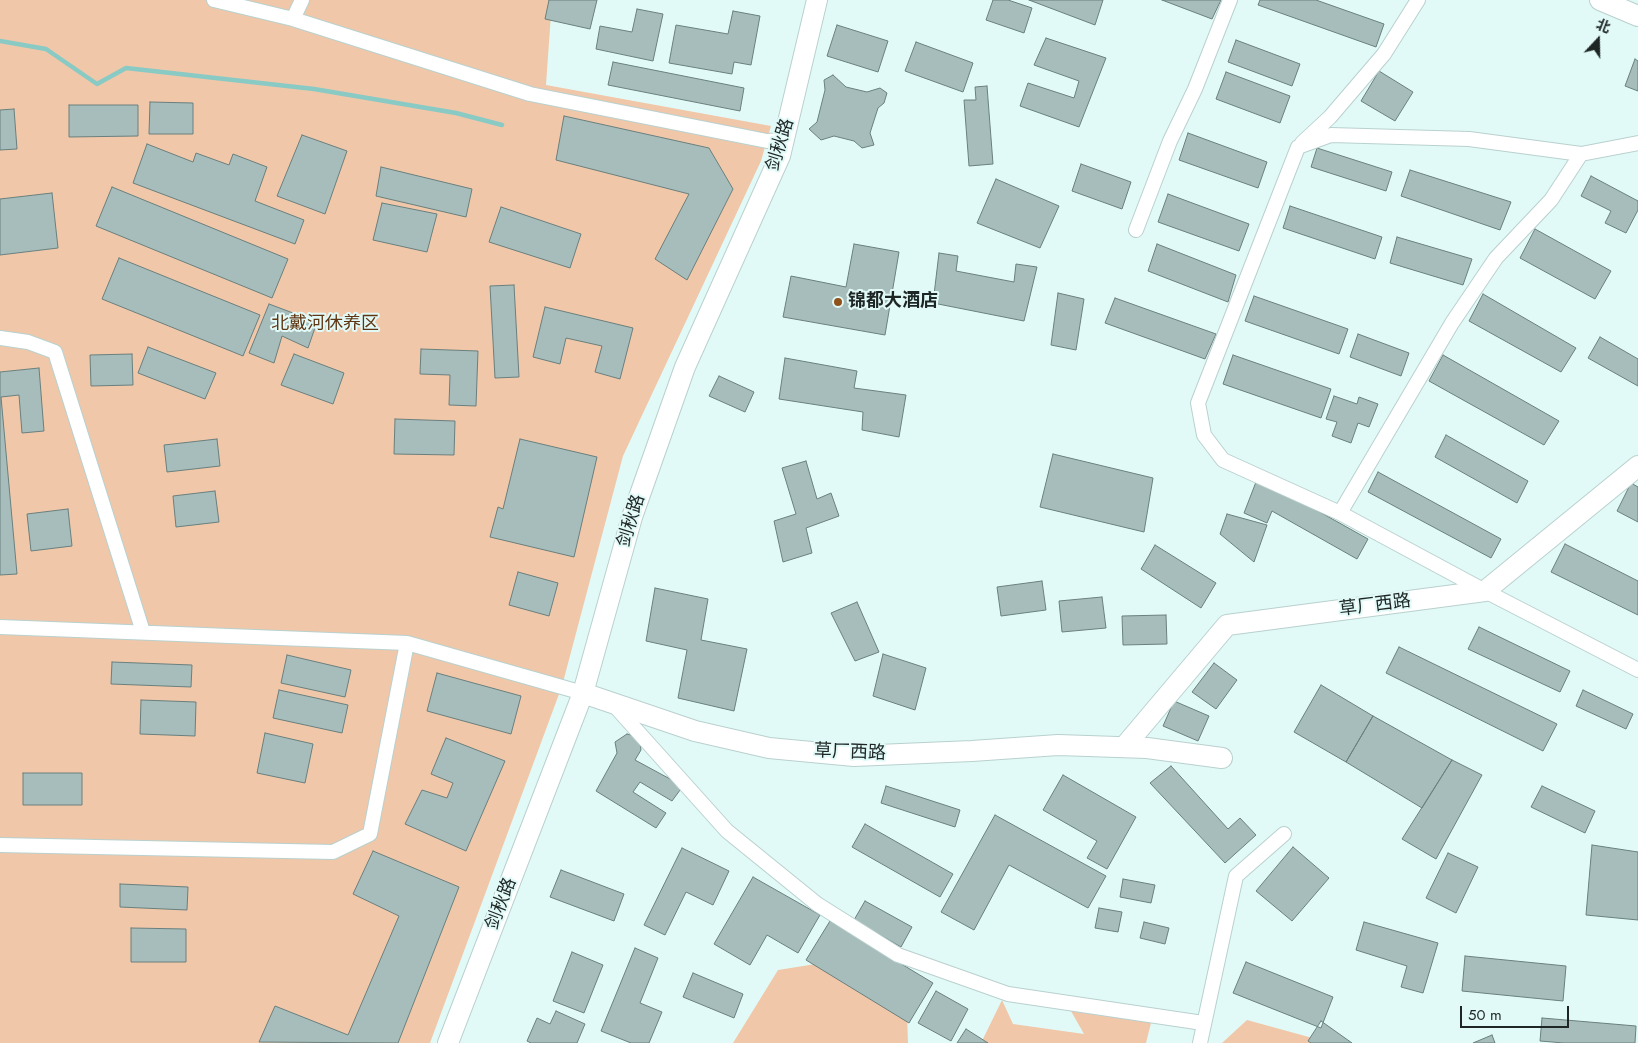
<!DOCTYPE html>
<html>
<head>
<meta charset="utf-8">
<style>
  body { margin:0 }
  #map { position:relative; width:1638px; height:1043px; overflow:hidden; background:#e2faf7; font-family:Jost,"Noto Sans SC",sans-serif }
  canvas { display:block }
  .north { position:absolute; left:1573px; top:15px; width:50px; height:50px; -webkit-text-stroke:4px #e2faf7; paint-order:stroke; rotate:21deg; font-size:14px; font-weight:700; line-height:20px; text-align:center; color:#1d2625 }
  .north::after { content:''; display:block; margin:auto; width:18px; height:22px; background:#1d2625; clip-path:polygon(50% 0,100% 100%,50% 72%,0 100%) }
  .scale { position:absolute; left:1460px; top:1006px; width:109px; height:22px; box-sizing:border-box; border:2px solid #1d2625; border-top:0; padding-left:6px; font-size:15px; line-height:18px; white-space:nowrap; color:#1d2625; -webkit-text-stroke:4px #e2faf7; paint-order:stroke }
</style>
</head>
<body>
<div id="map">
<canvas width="1638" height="1043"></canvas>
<div class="north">北</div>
<div class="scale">50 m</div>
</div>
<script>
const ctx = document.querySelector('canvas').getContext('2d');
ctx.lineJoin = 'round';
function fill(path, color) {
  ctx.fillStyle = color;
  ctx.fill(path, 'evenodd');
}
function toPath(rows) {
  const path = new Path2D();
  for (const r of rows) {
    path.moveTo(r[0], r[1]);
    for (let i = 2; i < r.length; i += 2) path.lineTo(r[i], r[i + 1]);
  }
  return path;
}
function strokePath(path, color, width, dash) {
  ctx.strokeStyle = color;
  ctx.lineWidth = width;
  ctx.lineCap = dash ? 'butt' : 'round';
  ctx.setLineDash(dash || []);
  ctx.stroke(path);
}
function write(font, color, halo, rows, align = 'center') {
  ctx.font = font + ' Jost,"Noto Sans SC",sans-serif';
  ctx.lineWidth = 4;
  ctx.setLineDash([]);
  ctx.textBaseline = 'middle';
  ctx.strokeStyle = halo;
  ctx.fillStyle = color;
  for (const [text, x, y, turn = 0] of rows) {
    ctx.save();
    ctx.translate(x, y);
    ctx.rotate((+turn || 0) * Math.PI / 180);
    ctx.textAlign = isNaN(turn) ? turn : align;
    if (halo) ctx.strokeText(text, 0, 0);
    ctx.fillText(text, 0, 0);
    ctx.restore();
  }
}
fill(toPath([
  [0,0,552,0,546,85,771,126,761,161,623,456,562,686,430,1043,0,1043],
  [822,963,907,1013,908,1043,733,1043,778,970],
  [1063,997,1151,1023,1146,1043,981,1043,1002,1000,1013,1024,1084,1034],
  [1247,1020,1327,1042,1326,1043,1222,1043]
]), '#f0c7a9');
strokePath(toPath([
  [0,41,46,49,97,84,126,68,314,89,456,113,502,125]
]), '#89cac4', 4.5);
const building = toPath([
  [549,0,597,0,590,29,545,19,549,0],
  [993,0,1008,0,1032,8,1024,33,986,20,993,0],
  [1029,0,1103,0,1095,25,1029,0],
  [1162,0,1221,0,1212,19,1162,0],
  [1260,0,1316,0,1384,24,1376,47,1258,5,1260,0],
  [637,9,663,14,653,61,596,49,600,26,632,32,637,9],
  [733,11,760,16,751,65,734,62,732,74,669,63,676,25,728,34,733,11],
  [837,25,888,41,878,72,827,56,837,25],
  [1046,38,1106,58,1079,127,1020,106,1028,83,1074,98,1079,81,1034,65,1046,38],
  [1236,40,1300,64,1292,86,1228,62,1236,40],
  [916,42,973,63,963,92,905,71,916,42],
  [1635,59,1638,61,1638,91,1625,86,1635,59],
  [613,62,744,88,740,111,608,85,613,62],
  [1379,71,1413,92,1395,121,1361,101,1379,71],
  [1226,72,1290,96,1280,123,1216,99,1226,72],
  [833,75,846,87,867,92,880,88,887,93,884,103,878,108,870,133,874,145,862,148,854,141,834,136,821,140,809,129,817,122,825,90,824,80,833,75],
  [987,86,993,164,969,166,964,100,976,100,975,87,987,86],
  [150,102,193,103,193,134,149,134,150,102],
  [69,105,138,105,138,136,69,137,69,105],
  [14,109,17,149,0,150,0,110,14,109],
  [564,116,709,148,733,189,687,280,655,259,689,194,556,160,564,116],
  [1188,133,1267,162,1258,188,1179,160,1188,133],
  [302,135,347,151,325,214,277,196,302,135],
  [147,144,193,162,196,153,229,165,233,154,267,167,255,201,304,220,295,244,133,183,147,144],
  [1317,148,1392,172,1386,191,1311,167,1317,148],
  [1081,164,1131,182,1122,209,1072,191,1081,164],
  [381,167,472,189,466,217,376,196,381,167],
  [1410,170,1511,202,1500,230,1401,196,1410,170],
  [1591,176,1638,201,1638,210,1626,233,1605,223,1611,211,1581,196,1591,176],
  [996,179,1059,206,1040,248,977,223,996,179],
  [112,187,288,259,272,298,96,226,112,187],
  [52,193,58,248,0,255,0,199,52,193],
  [1168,194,1249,224,1239,251,1158,222,1168,194],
  [382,203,437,214,427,252,373,240,382,203],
  [1290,206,1382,237,1375,259,1283,228,1290,206],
  [501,207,581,234,570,268,489,242,501,207],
  [1535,229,1611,271,1595,299,1520,258,1535,229],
  [1397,237,1472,259,1463,285,1390,263,1397,237],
  [854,244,899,252,885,335,783,317,791,276,846,287,854,244],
  [1157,244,1236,275,1228,302,1148,271,1157,244],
  [939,253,958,256,956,271,1014,282,1016,264,1037,267,1024,321,933,303,939,253],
  [119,258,260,315,243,356,102,299,119,258],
  [514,285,519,377,495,378,490,286,514,285],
  [1058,293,1084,299,1076,350,1051,345,1058,293],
  [1483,294,1576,348,1561,372,1469,321,1483,294],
  [1254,296,1348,329,1339,354,1245,321,1254,296],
  [1115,298,1216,334,1205,359,1105,323,1115,298],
  [269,304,317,322,308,348,282,336,274,363,249,353,269,304],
  [545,307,633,328,620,379,595,372,602,346,566,338,560,364,533,357,545,307],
  [1358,334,1409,353,1401,376,1350,357,1358,334],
  [1600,337,1638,359,1638,386,1588,358,1600,337],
  [148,347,216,373,205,399,138,373,148,347],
  [421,349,478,351,476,406,449,405,450,375,420,374,421,349],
  [132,354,133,385,91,386,90,355,132,354],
  [294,354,344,373,333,404,281,385,294,354],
  [1233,355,1331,389,1321,418,1223,384,1233,355],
  [1443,355,1559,421,1544,445,1429,381,1443,355],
  [785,358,857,371,854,388,906,395,899,437,862,430,863,412,779,399,785,358],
  [39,368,44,431,22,433,19,395,1,397,17,574,0,575,0,372,39,368],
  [719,376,754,392,745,412,709,396,719,376],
  [1334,396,1357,404,1359,397,1378,404,1369,427,1358,423,1351,443,1332,436,1337,422,1326,419,1334,396],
  [395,419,455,421,454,455,394,454,395,419],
  [1446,435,1528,481,1517,503,1435,457,1446,435],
  [217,439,220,466,167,472,164,445,217,439],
  [520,439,597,457,574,557,490,537,498,507,503,509,520,439],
  [1053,454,1153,478,1144,532,1040,507,1053,454],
  [806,461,817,499,831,493,839,516,806,528,812,553,783,562,774,521,796,514,782,468,806,461],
  [1378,472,1501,539,1491,558,1368,492,1378,472],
  [1256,482,1284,492,1368,539,1357,559,1272,511,1267,523,1244,513,1256,482],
  [1631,483,1638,487,1638,522,1617,511,1631,483],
  [215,491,219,522,176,527,173,496,215,491],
  [68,509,72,546,31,551,27,514,68,509],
  [1227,514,1267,525,1254,562,1220,534,1227,514],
  [1565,544,1638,581,1638,615,1551,572,1565,544],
  [1155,545,1216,583,1201,608,1141,569,1155,545],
  [518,572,558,583,549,616,509,605,518,572],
  [1042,581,1046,610,1001,616,997,587,1042,581],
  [655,588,708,599,701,640,747,649,734,711,678,698,687,650,646,641,655,588],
  [1102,597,1106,628,1062,632,1059,601,1102,597],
  [857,602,879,652,855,661,831,613,857,602],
  [1166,615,1167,644,1123,645,1122,616,1166,615],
  [1479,627,1570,671,1560,692,1468,649,1479,627],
  [1399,647,1557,724,1543,751,1386,673,1399,647],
  [883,654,926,668,915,710,873,696,883,654],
  [287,655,351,670,345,697,281,683,287,655],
  [112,662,192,665,191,687,111,684,112,662],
  [1214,663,1237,680,1216,709,1192,692,1214,663],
  [437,673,521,696,511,734,427,711,437,673],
  [1321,685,1373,716,1346,762,1294,732,1321,685],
  [279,690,348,705,342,733,273,718,279,690],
  [1583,690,1633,714,1626,729,1576,706,1583,690],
  [141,700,196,702,195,736,140,734,141,700],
  [1174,701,1209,716,1198,741,1163,726,1174,701],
  [1373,716,1452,760,1422,808,1346,762,1373,716],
  [265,733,313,744,305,783,257,773,265,733],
  [627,734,639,737,641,750,635,760,683,786,672,801,640,782,633,792,666,813,656,828,596,791,617,753,615,742,627,734],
  [446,738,505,761,466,851,405,824,422,790,447,798,453,783,431,774,446,738],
  [1452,760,1482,775,1436,859,1402,839,1452,760],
  [1171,766,1228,829,1240,818,1256,835,1225,863,1150,783,1171,766],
  [23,773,82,773,82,805,23,805,23,773],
  [1063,775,1136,817,1107,869,1087,858,1097,841,1043,810,1063,775],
  [886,786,960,810,955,827,881,803,886,786],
  [1542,786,1595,811,1585,833,1531,807,1542,786],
  [995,815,1106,876,1088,908,1009,865,974,930,941,912,995,815],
  [865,824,953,874,940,897,852,847,865,824],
  [1592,845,1638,852,1638,920,1586,915,1592,845],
  [1293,847,1329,878,1292,921,1256,891,1293,847],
  [682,848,729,871,713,905,686,892,665,935,644,925,682,848],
  [373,851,459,887,398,1043,259,1042,275,1006,348,1035,399,916,353,894,373,851],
  [1448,853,1478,867,1456,913,1426,898,1448,853],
  [561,870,624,894,614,921,550,897,561,870],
  [753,877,820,915,798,953,767,935,750,965,714,944,753,877],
  [1123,879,1155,885,1151,903,1120,897,1123,879],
  [120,884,188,887,187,910,120,907,120,884],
  [865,901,912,927,901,947,854,920,865,901],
  [1099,908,1122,912,1118,932,1095,928,1099,908],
  [830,921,933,983,909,1023,806,960,830,921],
  [1144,922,1169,928,1165,944,1140,938,1144,922],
  [1364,922,1438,943,1423,993,1401,987,1407,966,1356,950,1364,922],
  [131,928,186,929,186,962,131,962,131,928],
  [635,948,658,958,640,1003,662,1012,649,1043,631,1043,601,1031,635,948],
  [572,952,603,965,584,1013,553,1001,572,952],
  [1465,956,1566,966,1563,1001,1462,991,1465,956],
  [1246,962,1333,997,1321,1028,1233,993,1246,962],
  [693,973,743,994,734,1018,683,997,693,973],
  [936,991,968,1009,951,1041,918,1023,936,991],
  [556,1011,585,1024,577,1043,531,1043,527,1041,537,1018,550,1024,556,1011],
  [1542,1018,1636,1026,1635,1043,1564,1043,1540,1041,1542,1018],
  [1321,1021,1352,1043,1311,1043,1308,1041,1321,1021],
  [966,1029,988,1043,957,1043,966,1029],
  [1492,1035,1495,1043,1473,1043,1492,1035]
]);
fill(building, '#a6bdbb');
strokePath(building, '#6a807e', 1);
const street = toPath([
  [214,0,293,19,530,94,767,141,784,140],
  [293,19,302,0],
  [1302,143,1330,117,1384,54,1418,0],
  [1638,143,1581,154,1469,139,1331,135,1298,147,1198,403,1204,435,1223,460,1340,513,1485,591,1638,670],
  [1136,230,1170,141,1195,89,1230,0],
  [0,338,28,342,55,352,143,632],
  [1340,513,1452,323,1496,258,1551,200,1581,154],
  [0,627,407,643,583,693],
  [613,704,727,831,817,904,898,955,1008,994,1203,1023],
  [0,845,333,852,370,834,407,643],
  [1200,1043,1236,876,1284,834]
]);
const secondary = toPath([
  [1600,0,1638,16],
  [583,693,695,731,769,748,854,756,972,751,1058,745,1147,748,1222,758],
  [1124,747,1227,625,1485,591,1638,466],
  [448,1043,583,693,632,517,685,367,780,156,817,0]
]);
strokePath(street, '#b9d1ce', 16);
strokePath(secondary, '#b9d1ce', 22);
strokePath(street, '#fff', 14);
strokePath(secondary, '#fff', 20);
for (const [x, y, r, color] of [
  [838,302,5,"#91511a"]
]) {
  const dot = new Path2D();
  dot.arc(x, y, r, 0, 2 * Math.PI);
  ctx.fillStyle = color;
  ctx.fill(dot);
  strokePath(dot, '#e2faf7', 2);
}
write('18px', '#1d2625', '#e2faf7', [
  ["剑秋路",781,145,-73],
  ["剑秋路",632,521,-73],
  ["草厂西路",1375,606,-7],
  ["草厂西路",850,753,2],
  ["剑秋路",502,904,-69]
]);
write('bold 18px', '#1d2625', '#e2faf7', [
  ["锦都大酒店",848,302]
], 'left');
write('18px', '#5f3512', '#e2faf7', [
  ["北戴河休养区",325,325]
]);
</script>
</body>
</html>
